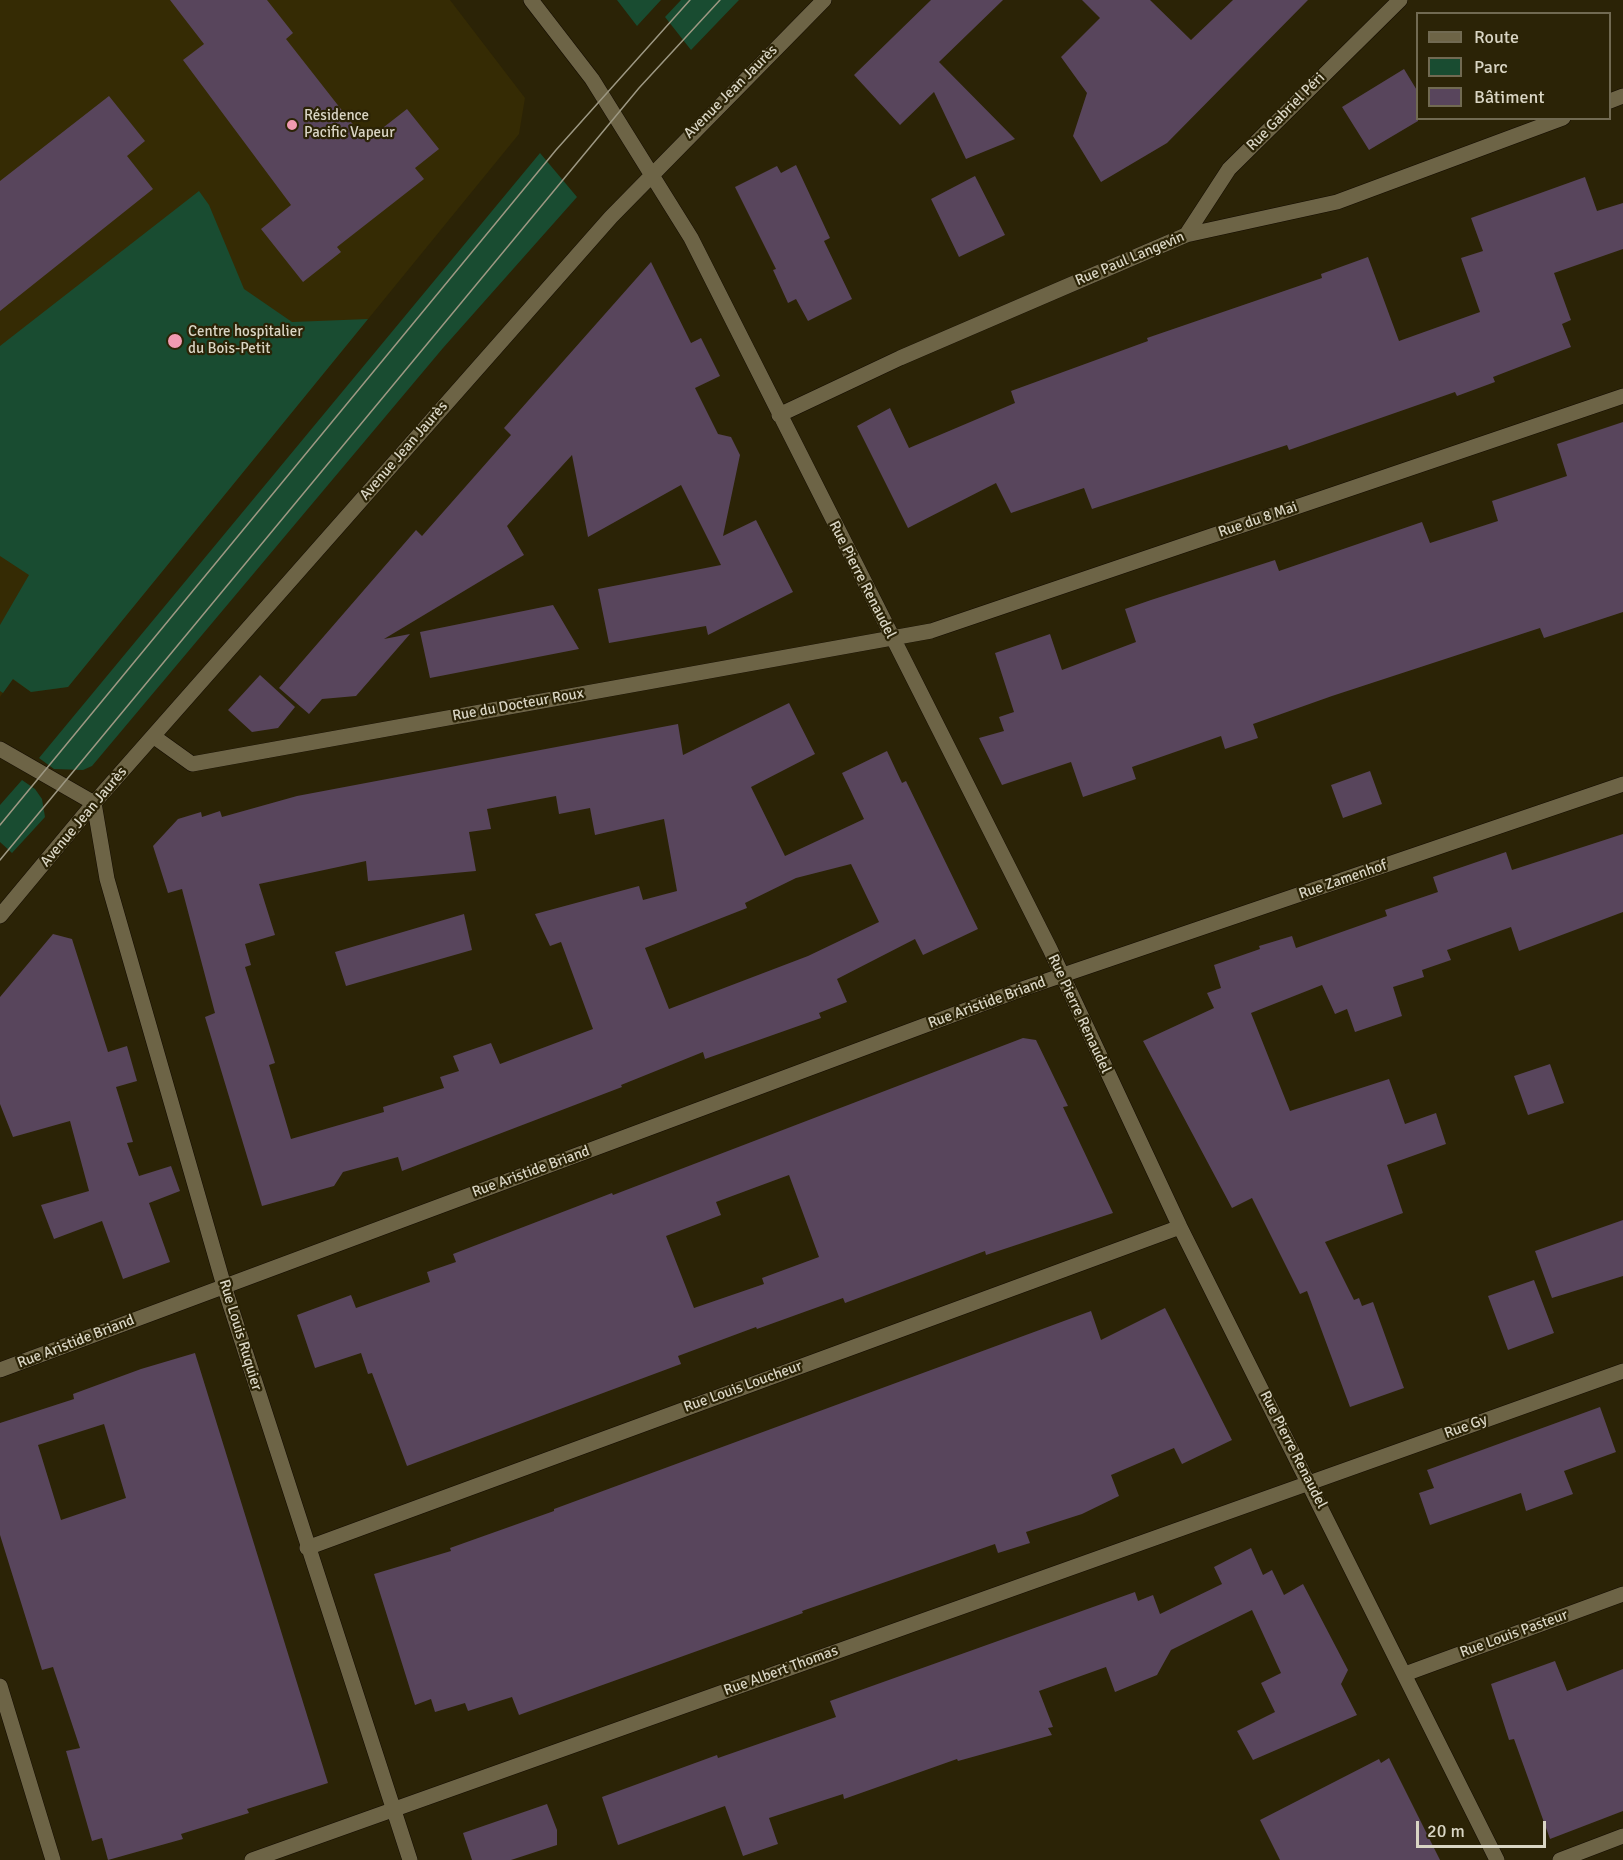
<!DOCTYPE html>
<html>
<head>
<meta charset="utf-8">
<style>
  body { margin:0 }
  #map { position:relative; width:1623px; height:1860px; overflow:hidden; background:#2b2306; font-family:Signika,sans-serif }
  canvas { display:block }
  .legend { position:absolute; left:1416px; top:12px; width:195px; height:108px; box-sizing:border-box; background:#2b2306; border:2px solid #716a52; margin:0; padding:8px 10px; list-style:none; font-size:18px; color:#d9d5c4 }
  .legend li { display:flex; align-items:center; gap:12px; height:30px }
  .legend b { width:30px; border:2px solid #716a52 }
  .scale { position:absolute; left:1416px; top:1821px; width:130px; height:27px; box-sizing:border-box; border:3px solid #d9d5c4; border-top:0; padding-left:8px; font-size:18px; line-height:21px; white-space:nowrap; color:#d9d5c4; -webkit-text-stroke:4px #2b2306; paint-order:stroke }
</style>
</head>
<body>
<div id="map">
<canvas width="1623" height="1860"></canvas>
<ul class="legend">
<li><b style="height:8px;background:#6d6446"></b>Route</li>
<li><b style="height:16px;background:#194c31"></b>Parc</li>
<li><b style="height:16px;background:#58455c"></b>Bâtiment</li>
</ul>
<div class="scale">20 m</div>
</div>
<script>
const ctx = document.querySelector('canvas').getContext('2d');
ctx.lineJoin = 'round';
function fill(path, color) {
  ctx.fillStyle = color;
  ctx.fill(path, 'evenodd');
}
function toPath(rows) {
  const path = new Path2D();
  for (const r of rows) {
    path.moveTo(r[0], r[1]);
    for (let i = 2; i < r.length; i += 2) path.lineTo(r[i], r[i + 1]);
  }
  return path;
}
function strokePath(path, color, width, dash) {
  ctx.strokeStyle = color;
  ctx.lineWidth = width;
  ctx.lineCap = dash ? 'butt' : 'round';
  ctx.setLineDash(dash || []);
  ctx.stroke(path);
}
function write(font, color, halo, rows, align = 'center') {
  ctx.font = font + ' Signika,sans-serif';
  ctx.lineWidth = 4.5;
  ctx.setLineDash([]);
  ctx.textBaseline = 'middle';
  ctx.strokeStyle = halo;
  ctx.fillStyle = color;
  for (const [text, x, y, turn = 0] of rows) {
    ctx.save();
    ctx.translate(x, y);
    ctx.rotate((+turn || 0) * Math.PI / 180);
    ctx.textAlign = isNaN(turn) ? turn : align;
    if (halo) ctx.strokeText(text, 0, 0);
    ctx.fillText(text, 0, 0);
    ctx.restore();
  }
}
fill(toPath([
  [0,0,450,0,525,98,519,134,68,687,31,692,12,679,0,697]
]), '#352b04');
fill(toPath([
  [617,0,661,0,637,26],
  [681,0,739,0,691,50,665,17],
  [540,153,577,197,443,348,92,766,83,770,54,769,39,758],
  [199,191,209,205,244,289,292,322,368,319,68,687,31,692,13,679,3,693,0,691,0,625,29,575,0,556,0,346],
  [22,780,35,789,42,799,45,817,12,853,0,842,0,805]
]), '#194c31');
fill(toPath([
  [170,0,267,0,293,33,286,39,366,141,407,109,439,149,415,168,424,179,337,247,341,252,303,282,261,229,291,205,183,60,204,44],
  [931,0,1003,0,939,62,1015,139,966,159,934,92,900,125,854,75],
  [1082,0,1150,0,1191,40,1233,0,1308,0,1167,143,1101,182,1073,136,1087,93,1061,57,1100,18],
  [1404,69,1418,92,1418,121,1369,150,1342,107],
  [109,96,145,141,127,156,153,189,0,311,0,181],
  [796,165,830,238,824,241,852,299,808,321,796,299,788,303,773,270,776,269,735,187,777,166,781,173],
  [975,176,1005,235,959,257,931,199],
  [1585,177,1597,211,1623,203,1623,249,1554,273,1571,320,1562,324,1571,347,1493,377,1495,382,1457,396,1455,392,1289,450,1287,445,1092,509,1084,488,1011,513,996,483,908,528,857,426,890,408,909,448,1015,403,1011,391,1148,341,1147,338,1322,278,1321,274,1368,257,1399,341,1480,312,1461,258,1483,251,1471,218],
  [651,262,691,343,701,338,720,376,695,388,718,434,731,437,740,455,723,536,756,520,793,592,708,635,706,626,609,643,598,589,721,565,681,485,588,537,572,455,507,526,524,555,384,639,410,634,356,696,322,699,309,714,279,688,416,530,422,536,511,435,504,428],
  [1623,422,1623,612,1544,638,1540,628,1332,696,1253,724,1258,738,1225,749,1221,736,1132,767,1136,779,1083,797,1071,762,1002,785,979,738,1004,731,999,717,1014,712,995,653,1050,634,1062,670,1136,642,1125,609,1151,600,1275,560,1279,571,1422,522,1430,543,1498,521,1492,501,1567,476,1557,444],
  [553,605,579,649,430,678,420,632],
  [260,675,295,707,278,728,252,732,228,710],
  [789,703,815,754,751,787,785,856,864,819,842,773,887,751,902,783,906,781,978,929,923,955,915,939,837,979,847,1002,819,1013,821,1018,705,1059,703,1052,621,1085,622,1087,402,1171,398,1157,343,1172,334,1186,262,1206,205,1017,215,1013,182,889,168,893,153,846,178,819,201,812,202,817,220,811,222,817,297,796,678,724,683,755],
  [556,796,559,814,590,808,595,835,664,819,677,891,643,900,639,886,535,914,550,946,561,942,593,1029,500,1064,491,1043,453,1056,459,1071,440,1077,444,1088,383,1107,384,1112,291,1139,269,1065,275,1063,245,967,251,965,245,944,275,935,259,884,366,861,368,881,476,871,469,832,491,829,487,809],
  [851,864,879,922,808,956,669,1009,645,948,747,908,745,903,796,878],
  [1370,771,1382,804,1343,818,1331,785],
  [1623,834,1623,912,1519,951,1511,927,1447,950,1451,960,1422,970,1424,977,1393,987,1402,1016,1355,1032,1347,1009,1335,1014,1322,985,1251,1013,1290,1111,1389,1079,1405,1124,1436,1113,1446,1144,1387,1165,1403,1213,1325,1242,1354,1300,1359,1298,1362,1306,1373,1302,1404,1388,1350,1407,1307,1291,1300,1294,1252,1198,1232,1208,1143,1041,1214,1008,1207,993,1221,988,1214,965,1260,949,1259,946,1292,936,1296,948,1387,916,1385,910,1438,892,1433,877,1506,852,1512,870],
  [464,914,472,950,346,986,335,952],
  [53,934,72,939,108,1052,127,1046,137,1081,116,1087,133,1142,127,1143,139,1176,171,1166,180,1191,149,1203,170,1262,123,1279,102,1221,54,1239,41,1205,89,1191,70,1121,13,1137,0,1104,0,997],
  [1023,1038,1036,1040,1068,1106,1063,1107,1113,1213,986,1255,985,1251,845,1303,843,1298,757,1329,756,1327,678,1356,681,1364,407,1466,372,1373,368,1374,361,1353,315,1368,297,1315,351,1295,356,1308,430,1282,427,1272,456,1262,453,1254,612,1193,613,1195],
  [789,1175,819,1257,762,1278,764,1284,694,1308,666,1236,721,1215,716,1202],
  [1550,1064,1564,1103,1528,1115,1514,1076],
  [1623,1220,1623,1276,1552,1298,1535,1251],
  [1534,1280,1554,1333,1508,1350,1488,1296],
  [1165,1308,1232,1440,1182,1464,1174,1448,1111,1475,1119,1496,1082,1514,1026,1532,1030,1543,998,1553,995,1544,802,1611,803,1613,519,1715,512,1697,468,1711,465,1703,435,1712,431,1699,415,1705,374,1574,451,1551,450,1548,554,1511,554,1509,1091,1311,1101,1340],
  [195,1353,328,1783,247,1809,249,1813,181,1834,183,1839,108,1860,102,1838,92,1841,66,1751,80,1748,53,1667,42,1670,0,1535,0,1423,74,1399,73,1394,141,1369],
  [104,1424,126,1498,61,1520,38,1445],
  [1600,1407,1616,1452,1564,1471,1573,1494,1526,1511,1521,1493,1430,1525,1419,1493,1434,1488,1427,1470],
  [1251,1548,1263,1575,1272,1570,1284,1595,1303,1584,1348,1670,1341,1684,1357,1715,1253,1760,1237,1731,1275,1712,1261,1683,1281,1673,1252,1610,1171,1650,1157,1675,1115,1692,1106,1667,1039,1691,1053,1727,1048,1728,1052,1735,958,1761,957,1759,844,1799,843,1794,769,1818,778,1844,743,1856,725,1806,618,1845,602,1797,717,1755,718,1758,836,1717,830,1701,1135,1592,1138,1601,1153,1595,1160,1614,1222,1584,1214,1567],
  [1555,1661,1567,1691,1623,1669,1623,1811,1550,1839,1514,1739,1509,1740,1491,1684],
  [1389,1758,1440,1860,1280,1860,1260,1820,1379,1759,1381,1763],
  [547,1804,557,1830,557,1845,511,1860,472,1860,463,1833]
]), '#58455c');
const minor = toPath([
  [531,0,592,79,691,238,1050,949,1180,1227,1497,1860],
  [1610,101,1623,96],
  [1186,235,1229,169,1400,0],
  [779,415,900,358,1186,235,1337,202,1563,118],
  [153,736,192,764,931,631,1623,396],
  [0,749,94,803,107,879,224,1286,410,1860],
  [0,916,94,803,611,217,824,0],
  [0,1370,1025,988,1623,784],
  [307,1548,1180,1227],
  [1405,1674,1623,1594],
  [0,1686,53,1860],
  [252,1860,1623,1371],
  [1560,1860,1623,1836]
]);
strokePath(minor, '#140c00', 16);
strokePath(minor, '#6d6446', 15);
strokePath(toPath([
  [0,825,556,150,690,0],
  [0,860,639,88,720,0]
]), '#9d9883', 1.5);
for (const [x, y, r, color] of [
  [292,125,6,"#f19ab1"],
  [175,341,8,"#f19ab1"]
]) {
  const dot = new Path2D();
  dot.arc(x, y, r, 0, 2 * Math.PI);
  ctx.fillStyle = color;
  ctx.fill(dot);
  strokePath(dot, '#2b2306', 2);
}
write('15px', '#d9d5c4', '#2b2306', [
  ["Avenue Jean Jaurès",731,92,-45],
  ["Rue Gabriel Péri",1286,112,-45],
  ["Rue Paul Langevin",1130,259,-23],
  ["Avenue Jean Jaurès",404,451,-49],
  ["Rue du 8 Mai",1258,520,-19],
  ["Rue Pierre Renaudel",862,580,63],
  ["Rue du Docteur Roux",518,705,-10],
  ["Avenue Jean Jaurès",84,817,-50],
  ["Rue Zamenhof",1343,880,-19],
  ["Rue Aristide Briand",987,1003,-20],
  ["Rue Pierre Renaudel",1079,1014,65],
  ["Rue Aristide Briand",531,1172,-20],
  ["Rue Louis Ruquier",240,1335,73],
  ["Rue Aristide Briand",76,1342,-21],
  ["Rue Louis Loucheur",743,1387,-20],
  ["Rue Gy",1466,1427,-20],
  ["Rue Pierre Renaudel",1293,1450,63],
  ["Rue Louis Pasteur",1514,1634,-20],
  ["Rue Albert Thomas",781,1671,-20]
]);
write('15px', '#d9d5c4', '#2b2306', [
  ["Résidence",304,116],
  ["Pacific Vapeur",304,133],
  ["Centre hospitalier",188,332],
  ["du Bois-Petit",188,349]
], 'left');
</script>
</body>
</html>
